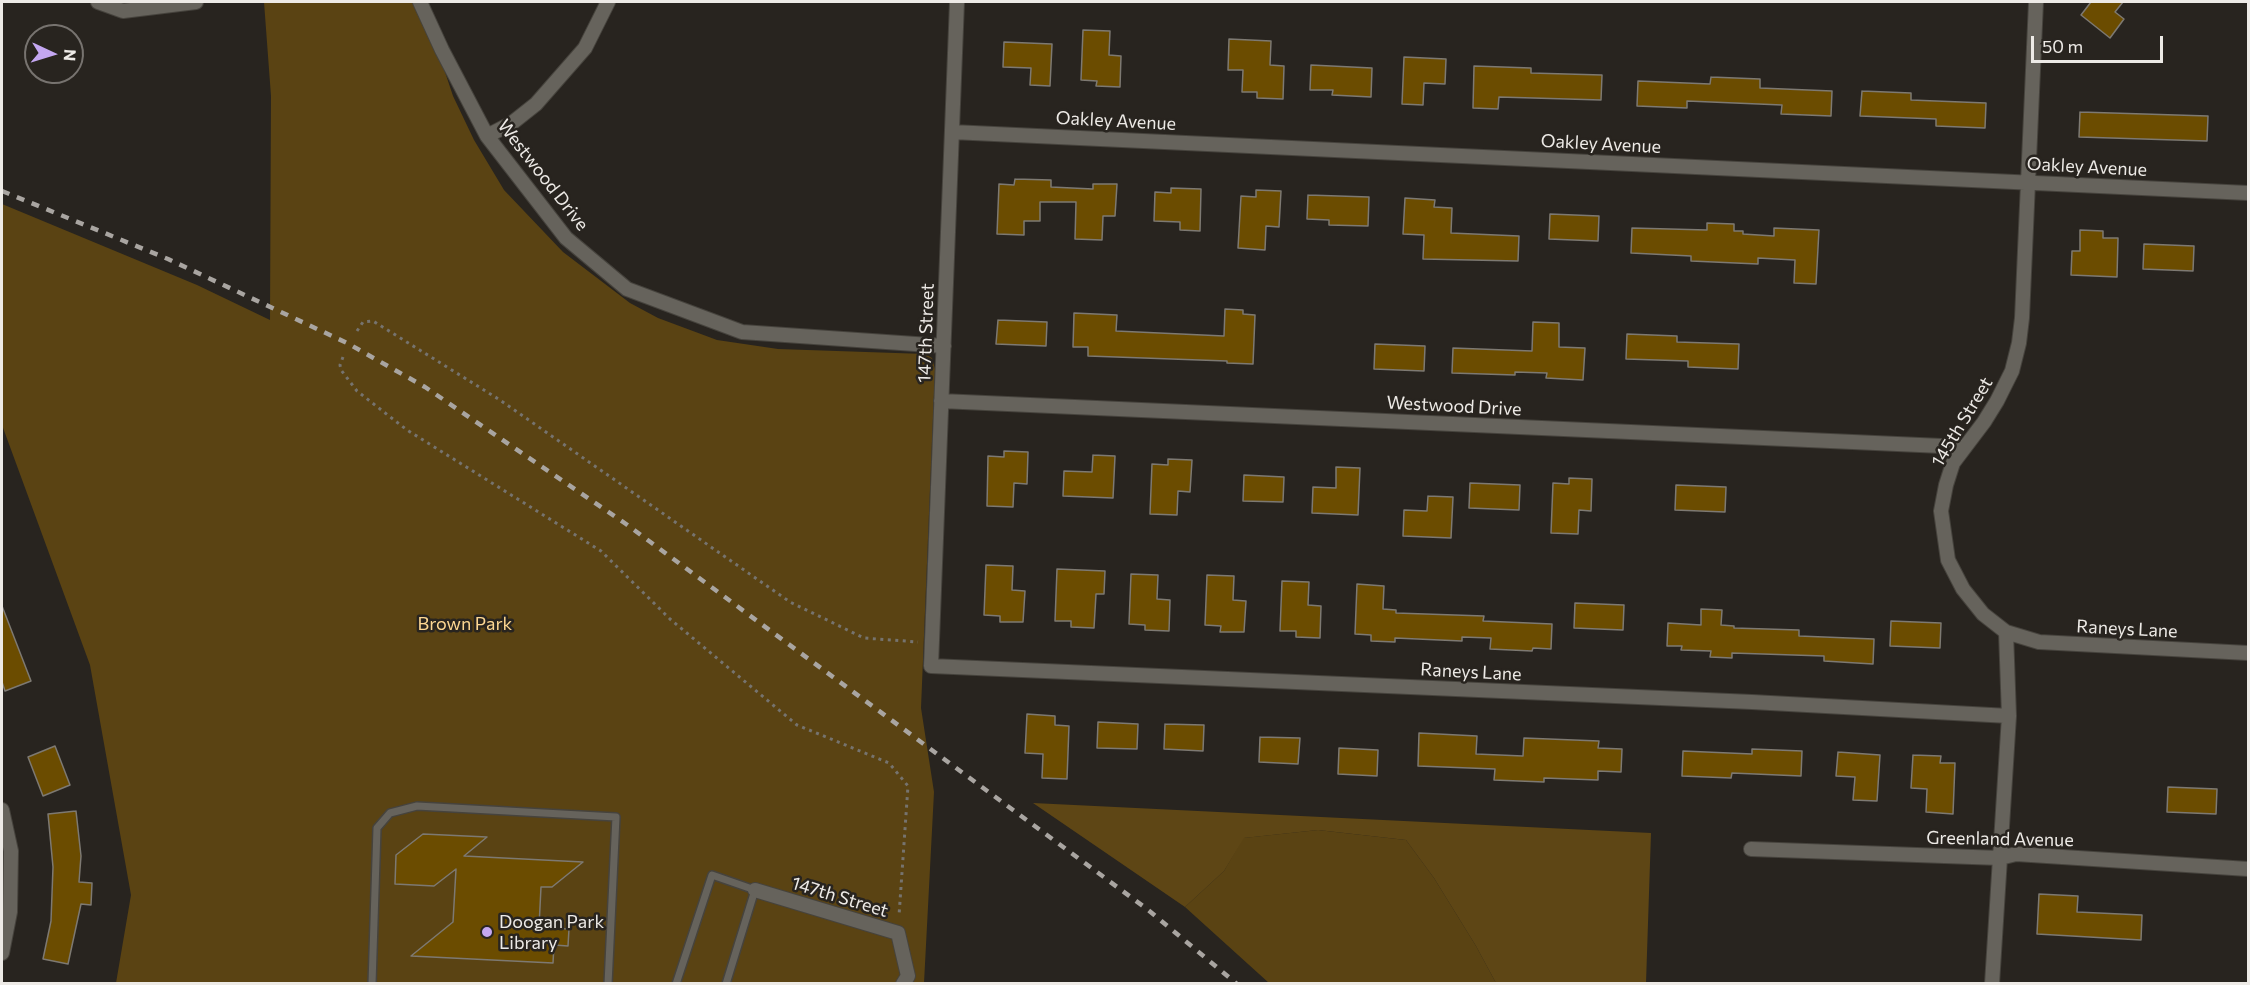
<!DOCTYPE html>
<html>
<head>
<meta charset="utf-8">
<style>
  body { margin:0 }
  #map { position:relative; width:2250px; height:985px; overflow:hidden; background:#28241f; font-family:Commissioner,sans-serif }
  canvas { display:block }
  .frame { position:absolute; inset:0; border:3px solid #edeae6; pointer-events:none }
  .north { position:absolute; left:24px; top:24px; width:60px; height:60px; box-sizing:border-box; background:#28241f; border:2px solid #77736f; border-radius:50%; rotate:94deg; font-size:16px; font-weight:700; line-height:24px; text-align:center; color:#edeae6 }
  .north::after { content:''; display:block; margin:auto; width:21px; height:27px; background:#c4a7f1; clip-path:polygon(50% 0,100% 100%,50% 72%,0 100%) }
  .scale { position:absolute; left:2031px; top:36px; width:132px; height:27px; box-sizing:border-box; border:3px solid #edeae6; border-top:0; padding-left:8px; font-size:18px; line-height:21px; white-space:nowrap; color:#edeae6; -webkit-text-stroke:4px #28241f; paint-order:stroke }
</style>
</head>
<body>
<div id="map">
<canvas width="2250" height="985"></canvas>
<div class="frame"></div>
<div class="north">N</div>
<div class="scale">50 m</div>
</div>
<script>
const ctx = document.querySelector('canvas').getContext('2d');
ctx.lineJoin = 'round';
function fill(path, color) {
  ctx.fillStyle = color;
  ctx.fill(path, 'evenodd');
}
function toPath(rows) {
  const path = new Path2D();
  for (const r of rows) {
    path.moveTo(r[0], r[1]);
    for (let i = 2; i < r.length; i += 2) path.lineTo(r[i], r[i + 1]);
  }
  return path;
}
function strokePath(path, color, width, dash) {
  ctx.strokeStyle = color;
  ctx.lineWidth = width;
  ctx.lineCap = dash ? 'butt' : 'round';
  ctx.setLineDash(dash || []);
  ctx.stroke(path);
}
function write(font, color, halo, rows, align = 'center') {
  ctx.font = font + ' Commissioner,sans-serif';
  ctx.lineWidth = 5;
  ctx.setLineDash([]);
  ctx.textBaseline = 'middle';
  ctx.strokeStyle = halo;
  ctx.fillStyle = color;
  for (const [text, x, y, turn = 0] of rows) {
    ctx.save();
    ctx.translate(x, y);
    ctx.rotate((+turn || 0) * Math.PI / 180);
    ctx.textAlign = isNaN(turn) ? turn : align;
    if (halo) ctx.strokeText(text, 0, 0);
    ctx.fillText(text, 0, 0);
    ctx.restore();
  }
}
fill(toPath([
  [264,2,413,2,435,42,453,96,474,140,504,190,563,252,630,303,658,318,717,340,778,349,925,354,932,358,935,369,921,708,934,792,924,983,116,983,131,895,90,665,2,425,2,204,197,285,270,320,271,96],
  [1318,830,1406,840,1434,878,1476,946,1496,983,1269,983,1185,907,1224,871,1243,838]
]), '#5a4313');
fill(toPath([
  [1033,803,1651,833,1646,983,1496,983,1476,946,1434,878,1406,840,1318,830,1244,838,1224,871,1185,907]
]), '#5e4615');
const building = toPath([
  [2091,2,2123,2,2115,12,2124,19,2110,38,2081,15,2091,2],
  [1083,30,1110,31,1109,55,1121,56,1120,87,1096,86,1097,81,1081,80,1083,30],
  [1229,39,1271,41,1270,65,1284,66,1283,99,1257,98,1257,92,1242,92,1243,70,1228,70,1229,39],
  [1004,42,1052,44,1050,86,1030,85,1031,68,1003,67,1004,42],
  [1404,57,1446,59,1445,84,1424,83,1423,105,1402,104,1404,57],
  [1311,65,1372,68,1371,97,1332,95,1333,90,1310,90,1311,65],
  [1474,66,1531,68,1531,73,1602,75,1601,100,1499,97,1498,109,1473,108,1474,66],
  [1711,77,1760,79,1760,88,1832,91,1831,116,1781,114,1782,105,1687,101,1687,108,1637,106,1638,81,1710,84,1711,77],
  [1862,91,1911,93,1911,100,1986,103,1985,128,1936,126,1936,119,1860,116,1862,91],
  [2080,112,2208,116,2207,141,2079,137,2080,112],
  [1015,179,1051,180,1051,187,1093,189,1093,184,1117,184,1115,216,1103,216,1102,240,1075,239,1076,202,1040,202,1040,221,1024,221,1024,235,997,234,999,184,1014,185,1015,179],
  [1171,188,1201,189,1200,231,1180,230,1180,222,1154,221,1155,192,1171,193,1171,188],
  [1256,190,1281,191,1279,227,1266,226,1265,250,1238,248,1241,196,1256,197,1256,190],
  [1308,195,1369,197,1368,226,1329,225,1329,220,1307,219,1308,195],
  [1405,198,1435,200,1434,207,1452,208,1451,233,1519,236,1518,261,1423,259,1424,235,1403,234,1405,198],
  [1550,214,1599,216,1598,241,1549,239,1550,214],
  [1707,223,1734,224,1734,231,1743,231,1743,234,1774,236,1774,228,1819,230,1816,284,1794,283,1795,260,1758,258,1758,264,1691,261,1691,256,1631,253,1632,228,1707,230,1707,223],
  [2080,230,2103,231,2103,238,2118,238,2117,277,2071,275,2072,251,2080,251,2080,230],
  [2144,244,2194,246,2193,271,2143,269,2144,244],
  [1225,309,1243,310,1243,314,1255,315,1253,364,1227,363,1227,361,1088,356,1088,347,1073,347,1074,313,1117,315,1116,331,1224,336,1225,309],
  [998,320,1047,322,1046,346,996,344,998,320],
  [1533,322,1559,323,1559,347,1585,348,1583,380,1546,378,1547,373,1515,372,1515,375,1452,373,1453,348,1532,351,1533,322],
  [1627,334,1677,336,1677,342,1739,344,1738,369,1688,367,1688,361,1626,359,1627,334],
  [1375,344,1425,346,1424,371,1374,369,1375,344],
  [1004,451,1028,452,1027,484,1014,483,1013,507,987,506,988,456,1004,457,1004,451],
  [1093,455,1115,456,1113,498,1063,496,1064,471,1092,472,1093,455],
  [1168,459,1192,460,1190,492,1178,491,1177,515,1150,514,1152,464,1168,465,1168,459],
  [1336,467,1360,468,1358,515,1312,513,1313,487,1336,488,1336,467],
  [1244,475,1284,477,1283,502,1243,501,1244,475],
  [1569,478,1592,479,1591,511,1579,510,1578,534,1551,533,1553,483,1569,484,1569,478],
  [1470,483,1520,485,1519,510,1469,508,1470,483],
  [1676,485,1726,487,1725,512,1675,510,1676,485],
  [1428,496,1453,497,1451,538,1403,536,1404,510,1427,511,1428,496],
  [986,565,1013,566,1012,590,1025,591,1023,622,1000,622,1000,616,984,615,986,565],
  [1057,569,1105,571,1104,594,1096,594,1094,628,1071,627,1071,621,1055,621,1057,569],
  [1131,574,1158,575,1157,599,1170,600,1169,631,1145,630,1145,625,1129,624,1131,574],
  [1207,575,1234,576,1233,600,1246,601,1244,632,1220,632,1221,626,1205,625,1207,575],
  [1282,581,1309,582,1308,605,1321,606,1320,638,1296,637,1296,631,1280,631,1282,581],
  [1357,584,1384,586,1383,609,1396,610,1396,613,1484,616,1483,621,1552,624,1551,649,1533,648,1532,651,1490,649,1491,638,1462,637,1462,641,1395,638,1395,642,1371,641,1371,635,1355,634,1357,584],
  [1575,603,1624,605,1623,630,1574,628,1575,603],
  [2,606,31,681,5,691,2,682,2,606],
  [1701,609,1722,610,1721,625,1734,626,1734,628,1799,630,1799,636,1874,639,1873,664,1824,661,1824,656,1732,653,1732,658,1710,657,1711,651,1681,650,1682,646,1667,646,1668,623,1701,625,1701,609],
  [1891,621,1941,623,1940,648,1890,646,1891,621],
  [1027,714,1055,716,1055,725,1069,726,1067,779,1042,778,1043,754,1025,753,1027,714],
  [1098,722,1138,724,1137,749,1097,748,1098,722],
  [1165,724,1204,725,1203,751,1164,749,1165,724],
  [1419,733,1477,736,1476,754,1523,756,1524,738,1599,741,1598,748,1622,749,1621,772,1598,771,1598,780,1544,778,1544,782,1494,780,1495,769,1418,766,1419,733],
  [1260,737,1300,738,1298,764,1259,762,1260,737],
  [55,746,70,785,43,796,28,757,55,746],
  [1339,748,1378,750,1377,776,1338,774,1339,748],
  [1752,749,1802,751,1801,776,1732,773,1731,778,1682,776,1683,751,1752,754,1752,749],
  [1838,752,1880,755,1877,801,1853,800,1855,777,1836,776,1838,752],
  [1913,755,1941,756,1940,763,1955,763,1953,814,1926,812,1927,789,1911,788,1913,755],
  [2168,787,2217,789,2216,814,2167,812,2168,787],
  [76,811,81,856,79,882,92,883,91,905,81,904,68,964,43,959,51,921,53,867,48,814,76,811],
  [423,834,487,837,464,856,583,862,552,887,541,887,539,927,569,929,568,946,554,945,553,963,411,956,453,922,456,869,434,886,395,884,396,855,423,834],
  [2039,894,2078,896,2077,912,2142,915,2141,940,2037,934,2039,894]
]);
fill(building, '#6b4c00');
strokePath(building, '#7d7972', 1.5);
const service = toPath([
  [372,984,377,828,390,813,417,806,616,817,608,984],
  [676,984,712,875,755,890,726,984]
]);
const minor = toPath([
  [98,2,123,11,196,2],
  [420,2,442,50,487,136,566,238,627,289,742,332,944,346],
  [957,2,931,666,1752,702,2009,716],
  [2036,2,2022,318,2019,343,2012,371,1997,401,1984,422,1953,463,1946,485,1941,511,1948,560,1963,589,1983,614,2006,632,2039,642,2248,653],
  [952,132,2248,193],
  [487,136,512,123,536,104,585,48,608,2],
  [941,401,1964,447],
  [2,810,11,851,10,912,2,953],
  [1751,849,2000,858,2016,854,2248,869],
  [755,890,898,933,908,976,903,984],
  [1992,984,2009,716,2006,632]
]);
strokePath(service, '#46433d', 10);
strokePath(minor, '#46433d', 16);
strokePath(toPath([
  [357,331,363,322,373,321,500,400,790,602,864,638,918,642],
  [343,357,340,365,341,370,357,391,407,430,601,551,670,619,797,725,889,763,908,786,899,916]
]), '#76736e', 3, [3, 4.5]);
strokePath(service, '#66635c', 7);
strokePath(minor, '#66635c', 14);
strokePath(toPath([
  [2,191,168,259,347,343,425,387,626,524,1147,909,1237,984]
]), '#a9a5a1', 4.5, [8, 8]);
for (const [x, y, r, color] of [
  [487,932,6,"#c4a7f1"]
]) {
  const dot = new Path2D();
  dot.arc(x, y, r, 0, 2 * Math.PI);
  ctx.fillStyle = color;
  ctx.fill(dot);
  strokePath(dot, '#28241f', 2);
}
write('18px', '#edeae6', '#28241f', [
  ["Oakley Avenue",1116,121,3],
  ["Oakley Avenue",1601,144,3],
  ["Oakley Avenue",2087,167,3],
  ["Westwood Drive",543,175,52],
  ["147th Street",926,333,-88],
  ["Westwood Drive",1454,406,3],
  ["145th Street",1962,422,-59],
  ["Raneys Lane",2127,629,3],
  ["Raneys Lane",1471,672,3],
  ["Greenland Avenue",2000,839,1],
  ["147th Street",840,897,17]
]);
write('18px', '#fdd792', '#28241f', [
  ["Brown Park",465,624]
]);
write('18px', '#edeae6', '#28241f', [
  ["Doogan Park",499,922],
  ["Library",499,943]
], 'left');
</script>
</body>
</html>
